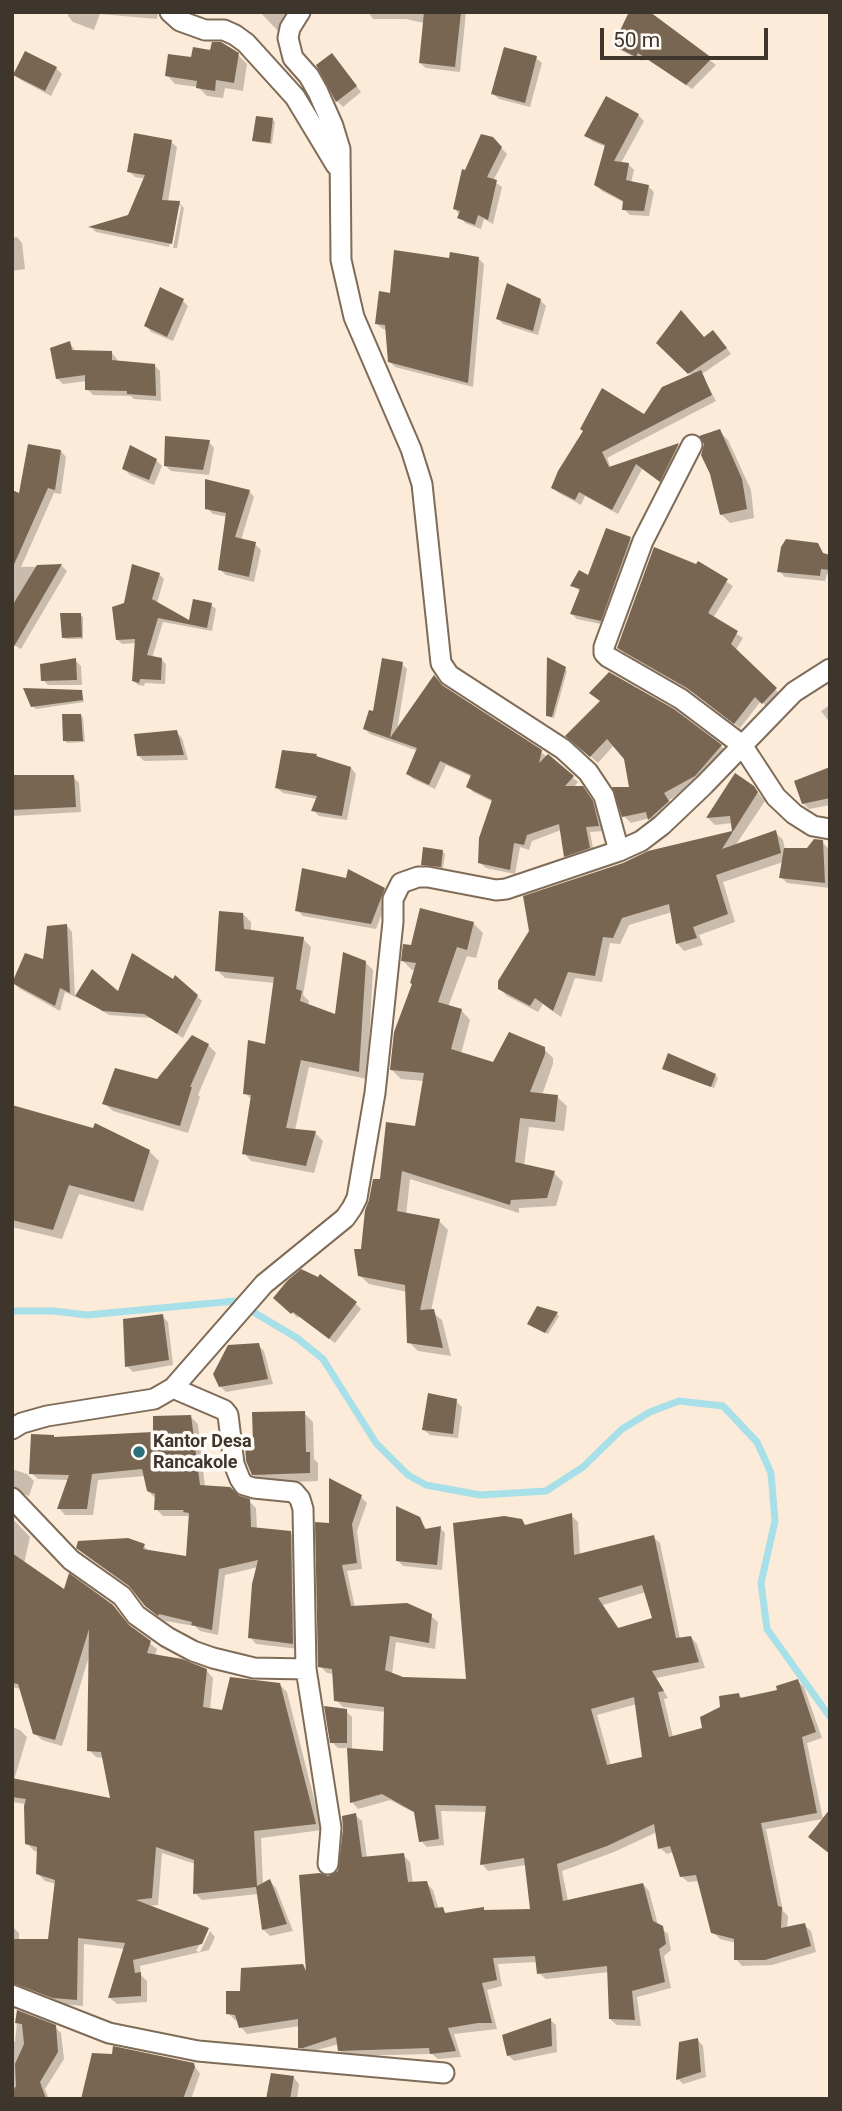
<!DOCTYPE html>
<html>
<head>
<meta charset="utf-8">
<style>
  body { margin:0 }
  #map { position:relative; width:842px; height:2111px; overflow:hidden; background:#fcebd8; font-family:Roboto,sans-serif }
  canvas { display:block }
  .frame { position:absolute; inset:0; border:14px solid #3e352c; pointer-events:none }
  .scale { position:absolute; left:600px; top:28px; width:168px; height:32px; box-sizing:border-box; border:4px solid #3e352c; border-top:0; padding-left:9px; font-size:21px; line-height:24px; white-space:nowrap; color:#3e352c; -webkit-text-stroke:5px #fffbf6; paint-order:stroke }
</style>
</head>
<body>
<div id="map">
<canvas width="842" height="2111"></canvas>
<div class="frame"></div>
<div class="scale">50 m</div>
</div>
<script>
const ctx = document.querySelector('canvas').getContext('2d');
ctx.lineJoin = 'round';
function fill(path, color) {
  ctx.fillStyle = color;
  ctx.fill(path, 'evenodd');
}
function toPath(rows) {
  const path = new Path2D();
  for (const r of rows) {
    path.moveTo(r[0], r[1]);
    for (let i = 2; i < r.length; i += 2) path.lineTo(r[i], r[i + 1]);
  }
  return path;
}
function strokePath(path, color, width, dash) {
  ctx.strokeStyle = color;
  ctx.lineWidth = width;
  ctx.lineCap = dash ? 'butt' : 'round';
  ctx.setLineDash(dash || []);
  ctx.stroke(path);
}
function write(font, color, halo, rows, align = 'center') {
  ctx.font = font + ' Roboto,sans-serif';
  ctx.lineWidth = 7;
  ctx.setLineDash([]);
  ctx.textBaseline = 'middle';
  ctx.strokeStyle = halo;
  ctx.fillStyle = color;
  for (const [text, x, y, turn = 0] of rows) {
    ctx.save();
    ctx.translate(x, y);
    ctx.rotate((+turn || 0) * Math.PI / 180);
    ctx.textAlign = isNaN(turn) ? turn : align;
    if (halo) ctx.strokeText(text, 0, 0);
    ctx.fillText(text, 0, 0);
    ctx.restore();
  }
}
fill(toPath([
  [69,12,158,12,157,19,100,14,94,30,73,22,68,16],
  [260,12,295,12,279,32],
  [368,12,466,12,460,72,426,68,420,63,424,23,406,19,373,19],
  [647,12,716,65,692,89,644,57,642,61,620,50,615,44],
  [238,55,247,64,243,91,225,88,223,98,207,96,198,87,175,84,167,75,193,59],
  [536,58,542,63,530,107,499,99,493,94],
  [337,60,361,92,343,107,337,101,318,65],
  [56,68,62,74,51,96,21,80,15,75],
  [607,99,638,115,644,121,621,163,628,164,634,170,631,183,648,186,654,192,649,216,630,215,624,209,625,203,602,191,596,185,606,147,592,141,587,136],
  [273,120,275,122,272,144,257,142,254,140],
  [493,139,507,154,493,181,502,187,493,224,484,219,481,229,465,223,455,209],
  [171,142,177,147,168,202,179,203,184,208,177,248,173,248,181,206,177,206,169,247,96,232,92,228,129,216,146,179,135,177,129,171],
  [17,237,22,243,25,269,12,271,12,238],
  [478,258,484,264,473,387,395,367,389,361,387,330,383,329,377,324,392,295,450,260],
  [540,300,546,306,538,335,503,324,498,319],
  [183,301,188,306,173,341,151,332,146,326],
  [719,338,731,354,702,374,716,401,607,458,611,468,679,445,684,450,666,486,642,469,618,514,585,496,581,505,559,493,553,488,693,376,659,343],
  [70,343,76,352,112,353,117,359,117,363,154,365,160,371,161,401,134,399,131,396,93,395,87,389,87,381,63,384,57,378],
  [719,431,728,440,751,490,754,518,730,523,721,514],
  [209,442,214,448,209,475,171,471,166,466],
  [61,451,66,457,61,494,54,493,21,567,62,566,67,571,21,649,12,644,15,605,12,604,12,492,21,496],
  [156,460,162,466,154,485,130,475,124,469],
  [249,491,254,497,241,540,255,544,261,550,254,582,226,575,220,570,228,517,213,514,207,508],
  [607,530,630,539,635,544,605,625,577,619,572,614,581,592,572,585,589,577],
  [817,545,825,556,830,557,830,575,827,574,825,581,785,577,779,571],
  [698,563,733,586,713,618,743,638,735,651,781,695,768,708,761,701,740,728,695,694,624,653,619,647],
  [159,574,164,579,157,603,191,623,211,605,216,609,212,631,163,622,152,658,161,659,166,664,165,684,145,683,144,686,138,685,133,680,136,643,122,644,117,639,126,605],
  [80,615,83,617,83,639,66,639,63,637],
  [75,660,81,666,82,685,48,685,43,680],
  [402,664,407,669,397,731,444,688,541,752,578,782,573,788,588,794,598,808,604,831,590,832,594,853,571,861,565,856,561,830,532,841,529,850,520,847,515,874,486,868,480,863,493,802,473,792,468,786,472,777,446,765,435,789,413,779,408,774,418,751,370,734,365,729],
  [565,669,567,671,554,718,550,717,548,715],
  [82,692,84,702,36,709,33,706],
  [601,702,721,746,727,753,702,783,669,800,675,808,656,825,649,818,631,823,624,816,631,789,625,758,614,745,598,763,574,742],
  [830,705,830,723,821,711],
  [81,715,83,718,85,742,67,743,65,741],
  [176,732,182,738,188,760,144,761,138,755],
  [316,755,320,759,351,768,356,774,347,820,319,816,313,810,317,799,283,793,277,788],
  [830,773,830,805,809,809,803,803],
  [12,777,73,777,79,783,81,812,12,816],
  [753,787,765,801,735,846,775,832,783,840,785,850,808,850,822,842,828,848,830,888,787,883,781,877,783,862,723,882,735,922,699,935,703,945,684,951,677,943,672,912,629,925,620,944,610,943,602,982,575,978,561,1017,543,1004,538,1012,507,996,499,988,624,864,648,853,734,832,733,823,715,825,708,818],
  [442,851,445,854,443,868,425,866,423,864],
  [384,890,389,895,376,929,303,916,297,910],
  [243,914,251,922,251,932,303,939,311,947,303,995,309,1001,308,1006,336,1016,365,962,373,970,367,1079,309,1067,295,1130,315,1133,323,1141,314,1173,251,1161,244,1153,252,1100,245,1093,266,1046,275,983,225,978,217,970],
  [473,923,483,933,476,958,467,956,448,1007,461,1010,470,1020,461,1054,494,1064,544,1049,553,1058,553,1064,542,1095,557,1097,567,1106,564,1131,529,1127,524,1166,554,1173,563,1182,556,1206,519,1208,519,1213,410,1179,406,1215,439,1221,448,1230,431,1311,442,1320,451,1356,418,1351,409,1342,407,1292,369,1284,359,1275,363,1251,382,1181,416,1128,424,1081,401,1079,392,1070,416,970,412,970,403,961,413,947],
  [67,926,72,932,75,997,65,992,60,1011,20,989,14,983,45,962],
  [118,994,197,996,202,1001,183,1038,151,1018,109,1015,77,996],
  [208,1045,216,1053,198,1095,200,1097,188,1133,113,1111,104,1103,158,1081],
  [664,1069,715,1075,718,1078,714,1088],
  [12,1106,149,1151,159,1161,143,1211,79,1194,62,1239,12,1227],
  [275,1297,356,1304,361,1309,335,1343,299,1316,298,1318],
  [557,1314,559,1316,548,1334,531,1326],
  [162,1316,168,1322,173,1365,133,1372,127,1366],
  [258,1345,264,1351,273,1384,226,1392,220,1386],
  [456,1401,462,1407,458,1438,430,1435,424,1430],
  [304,1413,313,1422,314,1459,318,1463,318,1481,262,1483,253,1474,255,1446],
  [191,1417,198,1424,205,1487,249,1501,256,1508,257,1530,290,1533,297,1540,299,1649,256,1644,250,1637,258,1567,225,1575,218,1635,200,1631,195,1626,165,1621,154,1613,134,1589,88,1557,78,1547,144,1546,149,1552,188,1558,190,1516,163,1516,156,1509,155,1498,148,1491,145,1476,98,1480,93,1515,65,1515,59,1508,69,1480,38,1479,31,1473,56,1439,155,1434],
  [12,1469,27,1474,34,1481,29,1496,18,1492,12,1495],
  [361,1497,367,1503,357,1531,362,1569,347,1571,355,1607,431,1616,438,1622,435,1649,396,1642,392,1674,403,1679,468,1681,521,1521,526,1526,571,1515,578,1522,580,1556,653,1537,660,1543,680,1639,691,1637,697,1644,705,1668,656,1678,668,1698,664,1699,673,1737,704,1729,722,1708,739,1695,743,1699,780,1692,798,1681,804,1687,822,1738,807,1743,823,1819,766,1829,783,1911,788,1916,787,1929,804,1925,811,1931,816,1952,772,1965,742,1966,736,1959,736,1943,720,1939,713,1932,699,1881,688,1882,681,1876,674,1852,667,1854,660,1848,657,1832,614,1852,562,1871,568,1901,643,1884,649,1891,658,1925,668,1934,671,1950,664,1956,671,1988,637,1997,641,2026,617,2025,610,2019,609,1972,546,1979,539,1973,537,1962,498,1964,502,1986,487,1990,497,2029,454,2034,461,2057,438,2059,432,2054,346,2056,339,2050,339,2044,306,2053,299,2047,300,2026,247,2034,241,2027,239,2020,235,2020,228,2013,242,1993,302,1966,307,1971,328,1878,339,1873,355,1815,362,1821,367,1858,403,1855,410,1862,413,1884,426,1883,433,1890,439,1910,442,1909,447,1914,483,1909,486,1911,532,1910,526,1865,488,1871,482,1864,488,1812,441,1811,444,1845,427,1847,421,1841,417,1814,390,1800,358,1809,352,1802,349,1748,338,1748,332,1742,346,1711,352,1717,352,1750,385,1752,386,1712,343,1707,336,1700,334,1674,327,1673,320,1666,331,1525],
  [646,1592,654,1619,620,1630,603,1605],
  [637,1704,644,1758,611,1766,597,1715],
  [12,1518,30,1537,24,1564,65,1591,131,1629,157,1649,155,1656,206,1670,213,1678,210,1710,223,1712,279,1684,287,1692,322,1830,261,1838,263,1885,270,1881,276,1888,293,1931,270,1936,263,1929,258,1894,202,1900,195,1893,195,1864,162,1853,158,1905,147,1906,208,1930,196,1951,200,1952,210,1931,215,1937,209,1950,140,1966,141,1975,147,1981,147,2002,117,2004,110,1998,125,1949,84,1944,83,2006,61,2004,41,1996,12,1959,12,1926,19,1933,19,1941,49,1940,56,1884,45,1881,37,1873,38,1852,34,1851,27,1843,26,1804,12,1802,12,1727,20,1730,27,1737,14,1780,113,1801,104,1758,96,1757,89,1750,89,1656,62,1746,42,1740,34,1733,21,1689,12,1687],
  [419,1519,427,1530,440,1528,445,1533,442,1570,403,1566,397,1560],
  [18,2012,55,2027,61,2033,64,2059,45,2089,49,2099,12,2099,12,2041,15,2042],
  [550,2020,556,2025,557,2052,514,2061,508,2055],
  [698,2040,703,2046,706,2077,683,2084,678,2079],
  [193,2064,200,2074,191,2099,83,2099],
  [294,2078,299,2084,297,2099,268,2099]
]), '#0003');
strokePath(toPath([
  [12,1311,54,1311,87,1315,235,1301,297,1338,323,1359,376,1443,408,1475,426,1485,480,1495,546,1491,583,1467,622,1429,650,1412,679,1401,723,1406,757,1442,771,1473,775,1521,761,1583,767,1629,830,1717]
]), '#a7e0e9', 7);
fill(toPath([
  [424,12,461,12,455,67,419,63],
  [629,12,650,12,712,58,686,85,638,53,636,57,613,45],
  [212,42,221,42,239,53,234,83,216,80,215,91,196,88,197,81,165,76,168,54,191,57,193,47,210,50],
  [504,47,537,56,525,103,491,94],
  [25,51,57,67,45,91,13,75],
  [332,53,357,86,336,102,316,65],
  [606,96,639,114,614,161,629,163,626,180,649,185,644,211,622,210,623,201,594,185,605,145,584,136],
  [256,116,273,118,270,143,252,141],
  [134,133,172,140,162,200,180,201,172,244,88,227,128,215,145,175,127,172],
  [481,134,493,137,502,147,487,177,497,180,488,220,478,215,475,225,457,218,460,211,453,209,462,169,465,170],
  [394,250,449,258,450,252,479,257,468,383,388,362,385,325,375,324,379,291,390,293],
  [507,283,541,299,533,331,496,319],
  [160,287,184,299,167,337,144,326],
  [681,310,704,337,713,330,727,348,688,374,656,343],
  [70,341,72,350,112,351,112,360,155,364,156,396,127,394,127,391,85,390,85,375,56,379,50,348],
  [701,370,712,395,602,452,609,467,679,443,660,482,636,464,612,510,579,492,575,500,551,488,558,471,583,431,580,429,602,388,644,414,662,387],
  [720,429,742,479,747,509,720,515,710,474,701,455,704,444,699,436],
  [165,436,210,440,203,470,164,466],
  [28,444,61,450,55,490,48,488,12,569,12,490,19,493],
  [130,445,157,459,149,480,122,469],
  [205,479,250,490,235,537,256,542,249,577,218,570,226,513,205,509],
  [606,528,631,537,601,621,570,614,580,589,570,586,579,570,588,575],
  [786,539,818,543,823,553,830,555,830,570,821,569,820,576,777,572,781,547],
  [654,547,696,564,698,561,728,579,708,613,738,631,731,644,777,688,762,704,755,697,734,724,687,688,617,648],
  [62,564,12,650,12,606,37,565],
  [132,564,160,573,152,599,189,620,193,599,212,603,207,628,158,618,147,655,162,658,161,680,140,679,139,683,132,681,135,639,116,640,112,607,124,603],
  [60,613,81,613,82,637,62,638],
  [547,657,566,667,552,717,546,716],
  [76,658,77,680,41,681,40,664],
  [382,658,403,662,390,738,434,675,442,685,542,750,539,763,548,754,574,776,565,786,583,786,593,801,599,826,586,827,590,848,564,857,559,824,527,835,524,845,514,843,510,870,478,863,479,838,492,800,466,787,471,775,440,761,429,785,406,774,417,748,363,729,369,710,373,711],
  [609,672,674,709,722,745,695,776,664,793,669,801,648,820,646,812,622,817,612,787,629,787,624,759,607,739,590,757,565,736,600,701,589,693],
  [23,688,82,690,83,700,31,707],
  [62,714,81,714,83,741,63,741],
  [177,730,184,755,137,756,134,734],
  [282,750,317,754,316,756,351,767,342,816,311,811,317,796,275,788],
  [830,767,830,798,802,804,794,781],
  [735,773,754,786,758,792,722,849,776,830,781,853,716,875,728,914,693,927,697,938,676,944,669,904,622,918,613,938,603,937,595,976,568,972,553,1011,535,998,530,1006,498,989,498,981,529,931,523,896,623,863,648,851,732,831,730,816,706,818],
  [12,775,74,775,76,807,12,810],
  [814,839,823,840,825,883,779,878,784,848,807,848],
  [423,847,443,850,441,867,421,865],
  [302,868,346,878,348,869,385,888,371,924,295,911],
  [420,908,474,922,467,950,457,947,438,1002,462,1009,451,1049,493,1062,509,1032,545,1047,545,1054,530,1092,558,1095,555,1122,520,1118,515,1162,555,1171,547,1198,511,1200,510,1205,402,1171,397,1211,440,1219,420,1310,434,1309,443,1348,407,1343,405,1285,358,1276,354,1249,361,1249,365,1210,369,1200,373,1179,380,1179,386,1122,415,1126,424,1073,390,1070,394,1032,412,984,410,983,416,963,401,961,403,944,411,945],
  [219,911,243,913,244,929,304,937,296,989,302,991,300,1001,335,1014,343,952,366,961,359,1072,301,1060,286,1128,316,1131,306,1166,242,1154,251,1095,243,1094,248,1040,265,1044,274,977,215,971],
  [67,924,70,993,60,988,55,1006,12,983,25,953,43,959,47,926],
  [132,953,173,979,175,975,198,995,177,1034,144,1014,103,1011,75,996,92,969,118,991],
  [192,1035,209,1044,190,1087,192,1087,180,1126,102,1104,115,1068,157,1079],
  [668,1053,716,1074,711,1087,662,1069],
  [12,1105,93,1128,95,1123,150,1150,134,1202,69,1185,53,1230,12,1220],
  [301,1269,318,1277,320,1274,357,1302,329,1339,293,1312,291,1314,273,1298,287,1281],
  [537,1306,558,1312,545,1333,527,1324],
  [163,1314,169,1360,125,1367,123,1319],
  [259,1343,268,1379,219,1387,213,1374,228,1345],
  [428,1393,457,1399,453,1434,422,1430],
  [305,1411,306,1452,310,1452,310,1473,252,1475,246,1461,245,1444,253,1444,252,1412],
  [191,1415,200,1485,230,1487,240,1496,250,1499,251,1527,291,1531,293,1644,248,1638,252,1584,258,1560,219,1569,212,1630,191,1625,192,1622,159,1614,158,1616,145,1606,129,1586,76,1548,78,1541,128,1538,145,1544,143,1549,186,1556,189,1513,183,1512,184,1510,154,1510,155,1494,147,1491,142,1469,92,1474,87,1509,57,1509,69,1475,29,1474,31,1434,54,1435,54,1437,153,1432,153,1416],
  [329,1478,362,1495,352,1524,357,1563,342,1565,351,1606,407,1603,432,1614,429,1643,390,1636,385,1670,403,1677,466,1679,453,1523,504,1516,522,1519,525,1525,572,1513,574,1555,654,1535,676,1638,691,1636,699,1662,652,1671,664,1691,658,1692,669,1737,702,1728,700,1717,720,1707,719,1696,739,1693,740,1698,777,1690,776,1686,798,1679,816,1732,802,1737,817,1813,761,1823,778,1906,782,1907,781,1928,805,1923,811,1946,765,1960,734,1960,734,1939,711,1933,696,1875,680,1877,670,1846,658,1849,654,1824,607,1846,557,1864,563,1901,643,1883,653,1921,663,1926,666,1944,659,1949,665,1982,632,1991,635,2020,609,2019,607,1966,537,1974,535,1956,493,1958,497,1980,482,1983,492,2023,478,2023,448,2028,456,2051,430,2054,429,2048,338,2051,336,2037,303,2048,298,2048,298,2019,239,2028,235,2015,226,2014,226,1991,240,1991,241,1968,303,1964,306,1971,299,1875,320,1873,328,1876,338,1871,343,1829,342,1816,356,1813,362,1857,404,1853,408,1882,427,1881,435,1908,443,1907,445,1913,484,1907,484,1910,530,1909,524,1858,480,1865,486,1806,435,1805,439,1839,419,1842,414,1812,382,1794,350,1803,347,1748,383,1751,384,1707,334,1701,332,1669,318,1667,315,1522,329,1523],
  [642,1585,652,1618,618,1628,598,1598],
  [634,1697,642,1757,607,1765,591,1709],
  [396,1506,420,1517,425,1529,441,1526,437,1565,396,1561],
  [12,1553,64,1589,69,1573,113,1605,129,1625,151,1641,147,1653,182,1659,207,1669,203,1707,222,1710,230,1677,280,1683,316,1824,254,1831,257,1886,270,1879,287,1924,262,1930,256,1887,193,1894,194,1860,156,1847,152,1898,136,1900,209,1928,202,1944,133,1960,135,1973,141,1972,141,1996,108,1998,125,1943,78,1938,77,2000,53,1998,12,1983,12,1939,48,1939,55,1880,36,1874,37,1847,25,1844,24,1806,26,1799,12,1797,12,1778,110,1798,101,1752,87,1751,89,1629,55,1740,33,1734,18,1684,12,1683],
  [324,1706,347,1709,347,1743,330,1743],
  [830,1809,830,1854,808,1837],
  [17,2010,56,2025,58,2052,40,2082,46,2099,12,2099,12,2092,16,2086,15,2064,24,2044,22,2024,15,2023],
  [551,2018,552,2046,507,2056,502,2035],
  [698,2038,701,2072,676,2080,679,2042],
  [113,2046,194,2063,195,2067,183,2099,81,2099,92,2053,112,2054],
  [271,2073,294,2076,290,2099,266,2099]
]), '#786652');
const minor = toPath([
  [170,12,180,21,205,30,224,30,235,35,246,43,295,97,336,165],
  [300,12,290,28,288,38,293,58,309,76,318,92,333,126,340,149,341,260,354,317,411,449,422,484,441,663,449,675,563,749,588,772,604,796,619,851],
  [692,445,643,541,604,647,604,653,608,657,681,699,742,745,776,797,794,814,813,826,830,829],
  [173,1388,224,1410,228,1415,234,1464,240,1479,244,1485,254,1488,294,1492,300,1499,303,1509,306,1669,331,1828,328,1864],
  [12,1429,22,1423,47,1416,154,1399,173,1388,264,1284,345,1218,352,1208,357,1198,375,1093,393,922,393,899,401,883,418,877,428,877,496,890,506,889,619,851,641,841,662,825,704,785,794,692,830,669],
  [12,1498,71,1560,122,1596,136,1615,167,1637,193,1651,213,1658,254,1668,306,1669],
  [12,1995,109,2033,198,2051,444,2073]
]);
strokePath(minor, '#7f6c58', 23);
strokePath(minor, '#fff', 19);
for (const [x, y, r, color] of [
  [139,1452,7,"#2b727d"]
]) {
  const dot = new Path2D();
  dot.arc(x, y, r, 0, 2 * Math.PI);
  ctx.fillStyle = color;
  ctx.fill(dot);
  strokePath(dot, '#fffbf6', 2.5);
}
write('bold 18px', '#3e352c', '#fffbf6', [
  ["Kantor Desa",153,1442],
  ["Rancakole",153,1463]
], 'left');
</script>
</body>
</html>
